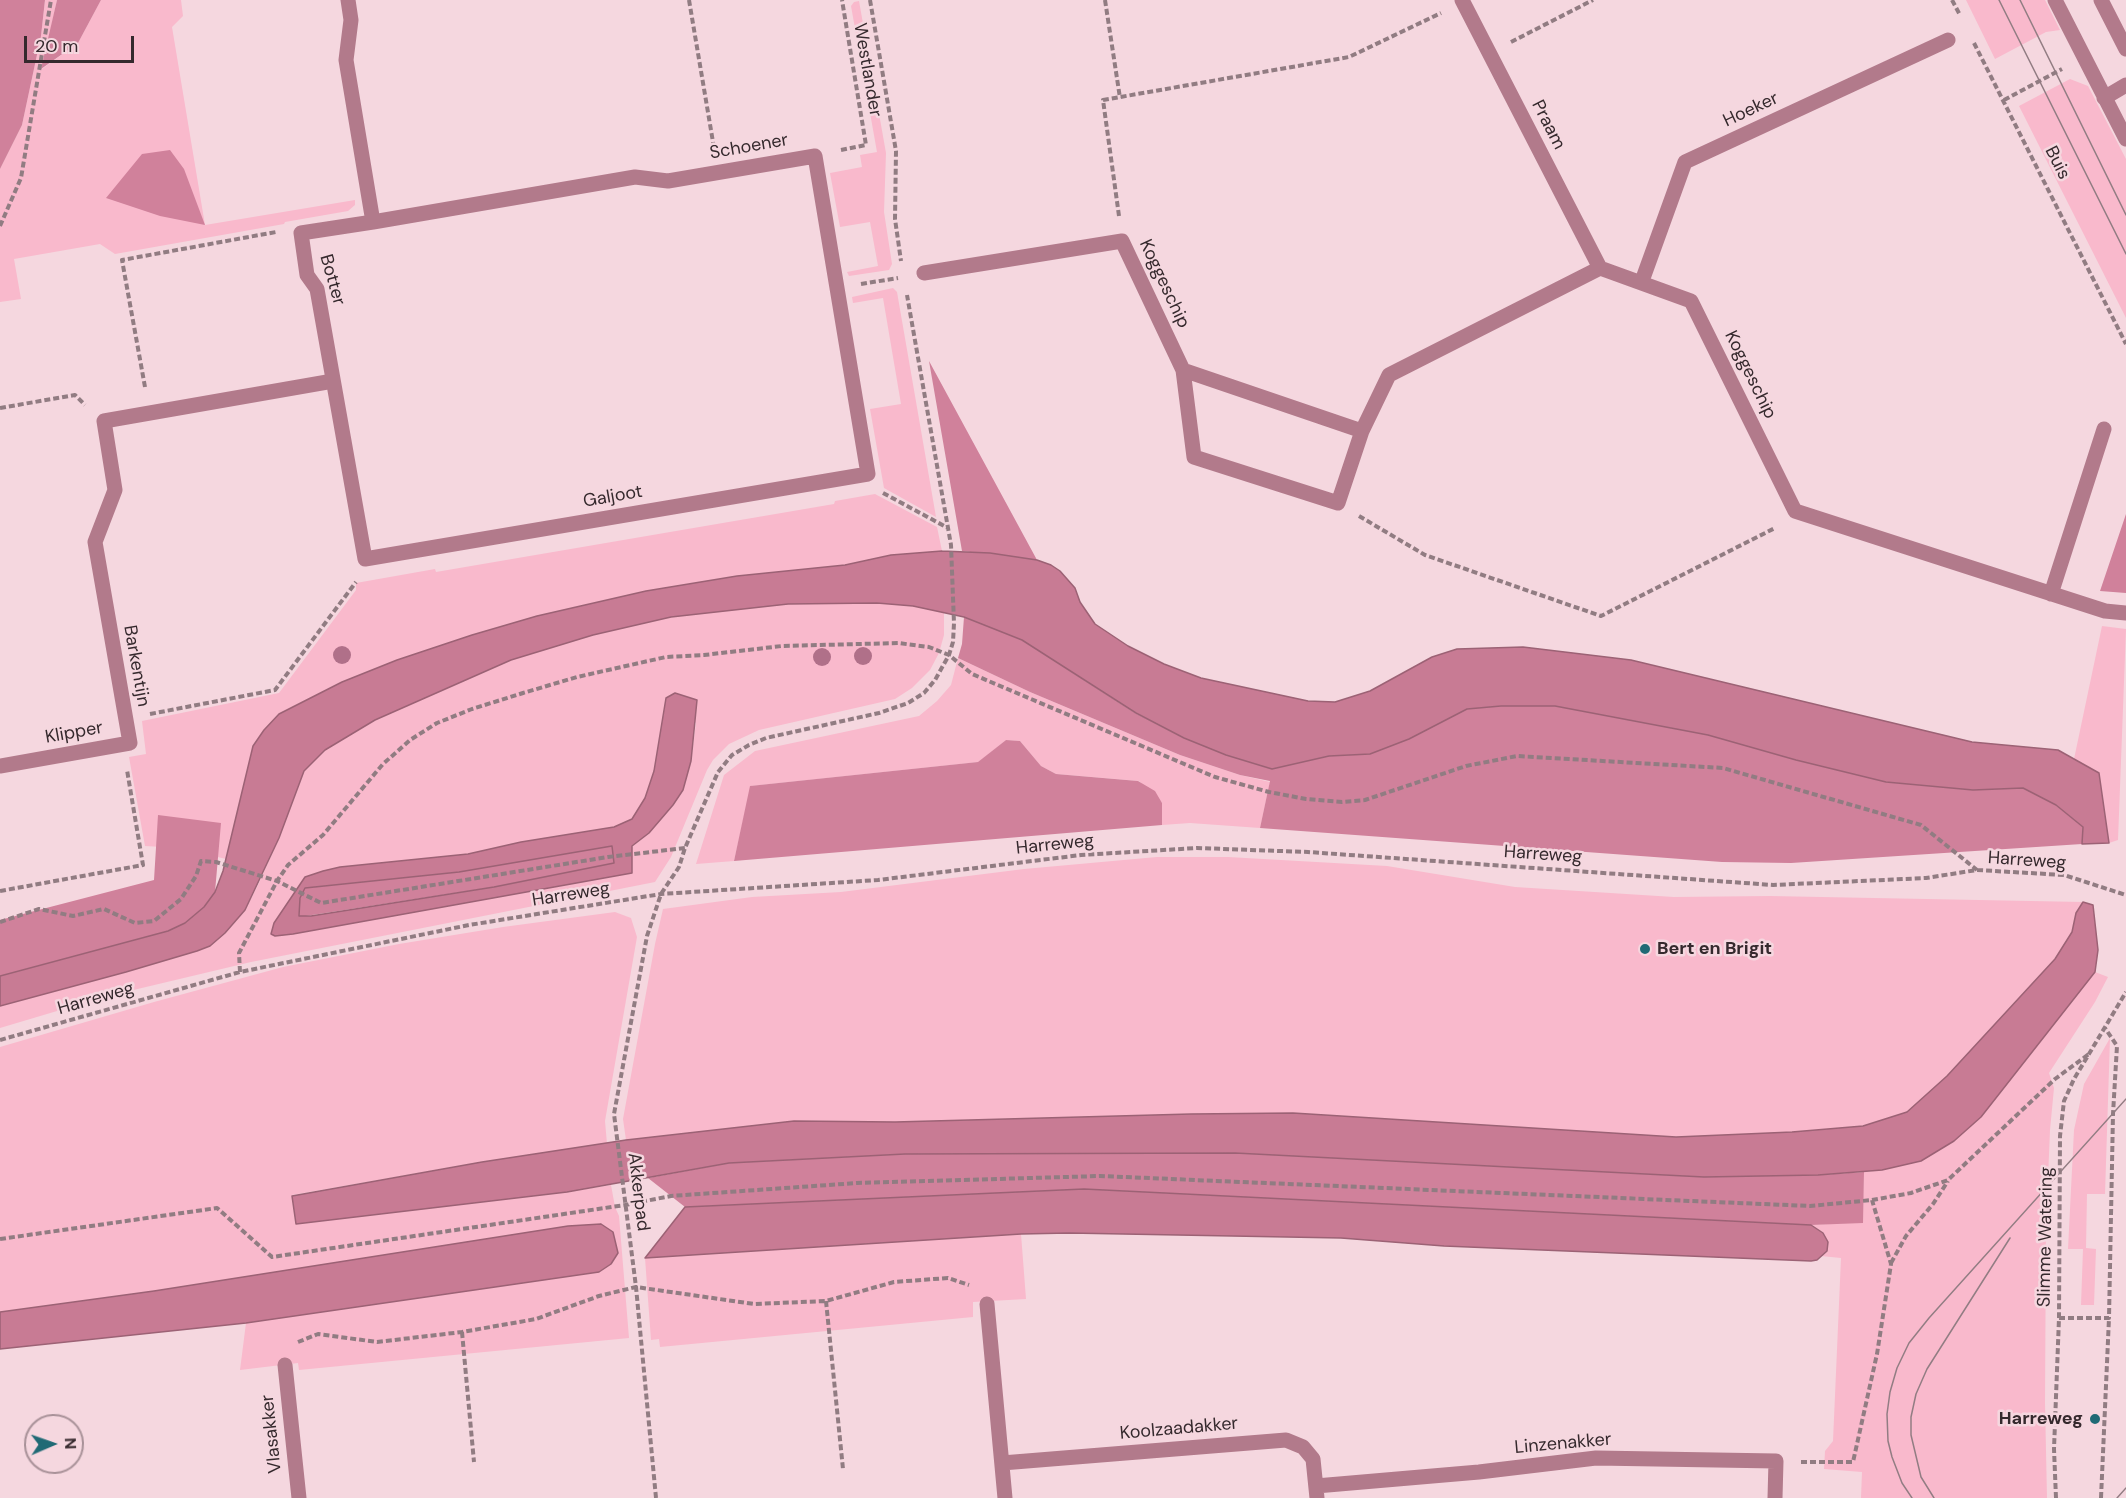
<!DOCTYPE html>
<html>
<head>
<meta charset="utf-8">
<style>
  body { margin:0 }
  #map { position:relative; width:2126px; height:1498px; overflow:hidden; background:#f5d7df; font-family:"DM Sans",sans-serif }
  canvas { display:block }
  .north { position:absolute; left:24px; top:1414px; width:60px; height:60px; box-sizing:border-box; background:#f5d7df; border:2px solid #a89198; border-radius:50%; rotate:88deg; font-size:16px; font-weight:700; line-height:24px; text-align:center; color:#35292d }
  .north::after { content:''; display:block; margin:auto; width:21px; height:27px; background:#206a75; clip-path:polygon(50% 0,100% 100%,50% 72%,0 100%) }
  .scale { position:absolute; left:24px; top:36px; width:110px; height:27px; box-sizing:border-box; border:3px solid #35292d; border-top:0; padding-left:8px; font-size:18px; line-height:21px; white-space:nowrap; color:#35292d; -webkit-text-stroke:4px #f5d7df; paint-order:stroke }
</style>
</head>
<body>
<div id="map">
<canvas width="2126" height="1498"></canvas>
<div class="north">N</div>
<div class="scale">20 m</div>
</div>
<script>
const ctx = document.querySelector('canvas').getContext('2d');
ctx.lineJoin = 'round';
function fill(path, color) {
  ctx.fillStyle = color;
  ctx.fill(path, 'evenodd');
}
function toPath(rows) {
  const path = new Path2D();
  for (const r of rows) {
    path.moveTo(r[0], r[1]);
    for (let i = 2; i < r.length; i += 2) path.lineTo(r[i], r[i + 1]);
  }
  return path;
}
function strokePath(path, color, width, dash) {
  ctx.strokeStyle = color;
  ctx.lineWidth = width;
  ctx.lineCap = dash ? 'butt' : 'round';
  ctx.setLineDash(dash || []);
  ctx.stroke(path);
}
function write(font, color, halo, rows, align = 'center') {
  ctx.font = font + ' "DM Sans",sans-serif';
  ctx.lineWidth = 5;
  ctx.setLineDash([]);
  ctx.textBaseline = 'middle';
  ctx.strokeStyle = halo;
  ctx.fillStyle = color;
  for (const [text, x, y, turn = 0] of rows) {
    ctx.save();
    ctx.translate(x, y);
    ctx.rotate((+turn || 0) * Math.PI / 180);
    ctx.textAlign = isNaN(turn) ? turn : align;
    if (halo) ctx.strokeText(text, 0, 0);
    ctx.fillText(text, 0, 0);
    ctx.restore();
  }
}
fill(toPath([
  [45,0,57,0,42,69,78,43,101,0,181,0,183,16,172,27,205,225,355,200,355,205,348,211,285,222,284,224,115,254,100,244,14,259,21,299,0,302,0,169,22,125,41,36],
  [1966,0,2045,0,2060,30,2046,32,1995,59],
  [859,1,886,153,884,212,892,264,889,270,849,276,847,272,878,266,870,222,840,227,830,173,862,167,860,155,877,152,851,6,854,2],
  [2070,79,2088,86,2126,159,2126,318,2019,106],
  [893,288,897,292,936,517,884,488,870,409,901,404,883,298,853,303,852,297],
  [875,494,937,527,942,551,891,555,845,565,737,576,646,591,537,616,472,635,397,660,342,682,296,705,279,714,264,730,253,747,226,859,180,848,145,846,129,757,146,754,142,721,279,693,356,590,356,583,435,569,436,572,834,504,835,501],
  [877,603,913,606,944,612,944,635,939,653,930,670,912,688,895,699,759,730,729,744,713,760,707,770,671,857,655,882,251,962,104,997,0,1028,0,1006,197,951,225,933,245,910,259,883,279,838,304,771,325,750,375,720,511,660,593,635,671,617,788,604],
  [666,698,696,723,691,761,683,790,673,805,649,833,632,846,411,912,293,934,275,936,271,934,274,923,305,877,323,871,340,867,468,854,521,842,614,827,632,819,645,798,654,771],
  [2102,626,2126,629,2118,840,2109,843,2099,773,2074,759],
  [958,658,1030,692,1180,755,1240,775,1270,782,1260,828,1190,823,1162,825,1162,803,1139,781,1056,774,1041,766,1020,741,1006,740,979,762,751,786,734,861,696,864,724,775,755,751,919,716,937,701,951,685],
  [1157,857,1228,857,1387,866,1515,887,1674,897,1770,896,2083,902,2076,913,2072,932,2055,959,1947,1076,1907,1112,1863,1126,1792,1132,1676,1137,1293,1113,1191,1114,895,1122,794,1121,626,1140,623,1119,655,944,663,909,752,897,841,892,1024,869],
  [615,912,631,918,637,937,605,1121,607,1144,482,1162,292,1195,296,1224,567,1192,611,1185,615,1207,619,1216,629,1338,299,1370,298,1363,240,1370,246,1323,599,1272,153,1291,0,1312,0,1047,154,1002,283,967,399,944,503,927],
  [2095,972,2108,977,2095,1002,2049,1073,2054,1088,2050,1130,2046,1227,2045,1403,2047,1498,1861,1498,1862,1472,1824,1469,1825,1451,1833,1441,1841,1258,1821,1256,1827,1251,1816,1228,1811,1225,1862,1222,1864,1172,1882,1170,1921,1161,1954,1141,1981,1117],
  [2110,1038,2105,1194,2087,1194,2086,1248,2096,1249,2094,1305,2081,1305,2083,1249,2068,1249,2074,1130,2084,1084],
  [1021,1234,1026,1299,973,1302,973,1317,660,1347,659,1339,651,1340,645,1258]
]), '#f9b9cc');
fill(toPath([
  [0,0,45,0,41,36,22,125,0,169],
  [57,0,101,0,78,43,41,69],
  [170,150,184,169,205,225,160,216,106,198,142,154],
  [929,361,1037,560,962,551],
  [2126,514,2126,593,2100,591],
  [964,617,1022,640,1135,713,1184,738,1226,755,1272,769,1329,756,1370,754,1409,739,1467,709,1501,706,1555,706,1708,735,1796,760,1886,782,1973,790,2023,788,2056,805,2083,827,2082,844,1791,863,1722,862,1260,828,1270,781,1240,775,1180,755,1030,692,958,658,962,644],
  [1006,740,1020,741,1041,766,1056,774,1138,781,1155,791,1162,803,1162,825,734,861,750,786,978,762],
  [158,815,221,823,215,892,204,907,185,923,168,931,0,976,0,920,154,880],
  [612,845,614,863,494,887,299,917,300,898,305,888,459,872],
  [1093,1152,1235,1153,1704,1177,1818,1175,1864,1172,1863,1223,1811,1225,1084,1189,685,1207,648,1178,729,1163,905,1154]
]), '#d0819b');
const water = toPath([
  [942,551,990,553,1037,560,1051,565,1060,571,1075,588,1080,602,1095,624,1128,646,1164,664,1201,678,1308,701,1335,702,1370,691,1432,657,1457,649,1523,647,1631,660,1972,742,2058,750,2099,773,2109,843,2082,844,2083,827,2056,805,2023,788,1973,790,1886,782,1796,760,1708,735,1555,706,1501,706,1467,709,1409,739,1370,754,1329,756,1272,769,1226,755,1184,738,1136,713,1022,640,964,617,913,606,877,603,788,604,671,617,593,635,511,660,375,720,325,750,304,771,279,838,245,910,225,933,210,946,197,951,126,972,0,1006,0,976,168,931,185,923,204,907,215,892,223,871,253,746,264,730,279,714,342,682,397,660,472,635,537,616,646,591,737,576,845,565,891,555,942,551],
  [675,693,697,700,691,761,683,790,673,805,649,833,632,846,632,873,293,934,275,936,271,934,274,923,305,877,323,871,340,867,468,854,521,842,614,827,632,819,645,798,654,771,666,698,675,693],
  [612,846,614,863,494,887,311,916,299,916,300,898,305,888,459,872,612,846],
  [2083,902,2093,905,2098,950,2095,972,1981,1117,1954,1141,1921,1161,1882,1170,1818,1175,1704,1177,1235,1153,905,1154,729,1163,567,1192,296,1224,292,1196,482,1162,626,1140,794,1121,895,1122,1191,1114,1293,1113,1676,1137,1792,1132,1863,1126,1907,1112,1947,1076,2055,959,2072,932,2076,913,2083,902],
  [1084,1189,1811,1225,1823,1233,1828,1242,1827,1251,1817,1260,1811,1261,1444,1246,1341,1238,1069,1233,1021,1234,645,1258,685,1207,1084,1189],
  [601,1224,613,1232,618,1253,611,1264,599,1272,246,1323,0,1349,0,1312,154,1291,568,1226,601,1224]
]);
fill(water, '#c87b94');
strokePath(water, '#9c6275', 1.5);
strokePath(toPath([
  [689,0,714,148],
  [870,0,896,151,895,219,901,261],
  [1105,0,1120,98],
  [1952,0,1960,15],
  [1511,42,1593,0],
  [1974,43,2126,344],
  [2004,100,2062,69],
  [841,150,866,145,842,0],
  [1119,216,1103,100,1349,57,1441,13],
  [0,226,21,178,51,0],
  [861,284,898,278],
  [145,387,122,260,276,232],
  [0,408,75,395,85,405],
  [883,493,948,528],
  [1359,516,1425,555,1601,616,1775,528],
  [150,714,275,690,356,582],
  [0,891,143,865,127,770],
  [0,922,39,909,73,916,104,909,135,923,154,921,181,899,196,876,201,861,216,862,277,881,321,903,608,857,685,848],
  [240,972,239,953,277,881,288,865,323,835,383,764,410,740,437,723,472,709,523,693,577,677,666,657,704,655,782,646,898,643,929,647,949,655,972,674,1215,777,1269,792,1306,799,1342,802,1365,800,1466,766,1517,756,1723,768,1921,825,1977,870],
  [0,1040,240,972,469,925,661,894,878,880,1081,855,1197,848,1308,852,1773,885,1926,878,1977,870,2064,875,2126,895],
  [0,1239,217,1208,272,1257,625,1205,671,1196,857,1183,1100,1176,1810,1206,1872,1200,1911,1193,1948,1180,2055,1079,2089,1054],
  [1891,1263,1906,1236,1933,1204,1948,1181],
  [826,1301,843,1469],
  [2059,1318,2109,1318,2113,1114,2117,1046,2105,1028],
  [462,1332,474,1462],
  [298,1342,318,1334,377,1342,462,1332,536,1319,599,1296,636,1287,754,1304,826,1301,894,1282,948,1278,969,1285],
  [1801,1462,1853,1462,1877,1354,1891,1264,1872,1200],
  [656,1498,636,1287,614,1114,647,936,661,894,679,867,685,848,718,772,732,755,749,745,766,738,879,713,908,703,924,693,935,680,949,655,953,642,954,623,951,545,907,295],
  [2056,1498,2054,1449,2059,1318,2060,1136,2064,1101,2074,1079,2126,992],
  [2101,1498,2109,1318]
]), '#917c82', 4, [6, 3]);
strokePath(toPath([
  [348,0,351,20,346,60,373,222,301,233,307,275,317,289,365,559,868,474,815,156,668,181,635,177,373,222],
  [1462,0,1600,268],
  [2055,0,2126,139],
  [2101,0,2126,49],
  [2104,98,2126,85],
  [924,273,1122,241,1183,370,1362,431,1389,375,1600,268,1691,301,1795,511,2105,611,2126,613],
  [1642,281,1685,162,1948,40],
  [1183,370,1194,457,1338,503,1362,431],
  [2051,594,2104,429],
  [0,766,130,743,95,542,115,490,104,421,333,381],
  [987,1304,1005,1498],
  [285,1365,299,1498],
  [1002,1463,1286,1440,1303,1447,1313,1459,1317,1498],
  [1316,1486,1479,1472,1596,1458,1776,1461,1775,1498]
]), '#b27a8b', 15);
strokePath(toPath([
  [1999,0,2126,254],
  [2020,0,2126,215],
  [1912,1498,1902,1483,1892,1457,1888,1441,1887,1414,1890,1392,1897,1368,1909,1343,1929,1318,2126,1099],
  [1934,1498,1921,1477,1911,1435,1911,1417,1916,1394,1927,1369,2010,1238],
  [2117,1498,2126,1488]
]), '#927d83', 1.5);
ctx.fillStyle = '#b07089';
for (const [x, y] of [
  [342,655],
  [863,656],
  [822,657]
]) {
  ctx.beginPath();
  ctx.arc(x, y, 9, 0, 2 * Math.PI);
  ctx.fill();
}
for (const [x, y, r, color] of [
  [1645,949,6,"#206a75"],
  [2095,1419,6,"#206a75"]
]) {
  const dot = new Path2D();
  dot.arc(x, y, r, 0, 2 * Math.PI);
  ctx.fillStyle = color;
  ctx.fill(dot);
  strokePath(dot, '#f5d7df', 2);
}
write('18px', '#35292d', '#f5d7df', [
  ["Westlander",867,70,80],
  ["Hoeker",1751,110,-25],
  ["Praam",1548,125,63],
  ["Schoener",749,147,-10],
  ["Buis",2057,163,63],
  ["Botter",332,280,74],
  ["Koggeschip",1164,284,65],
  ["Koggeschip",1750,375,64],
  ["Galjoot",613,497,-10],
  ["Barkentijn",136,666,80],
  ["Klipper",74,733,-10],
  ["Harreweg",1055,845,-6],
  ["Harreweg",1543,855,4],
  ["Harreweg",2027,861,4],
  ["Harreweg",571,895,-9],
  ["Harreweg",96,999,-16],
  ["Akkerpad",638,1192,83],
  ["Slimme Watering",2046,1237,-89],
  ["Koolzaadakker",1179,1429,-5],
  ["Vlasakker",272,1434,-96],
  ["Linzenakker",1563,1444,-5]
]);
write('bold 18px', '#35292d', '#f5d7df', [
  ["Bert en Brigit",1657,949],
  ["Harreweg",2083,1419,"right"]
], 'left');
</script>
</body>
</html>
